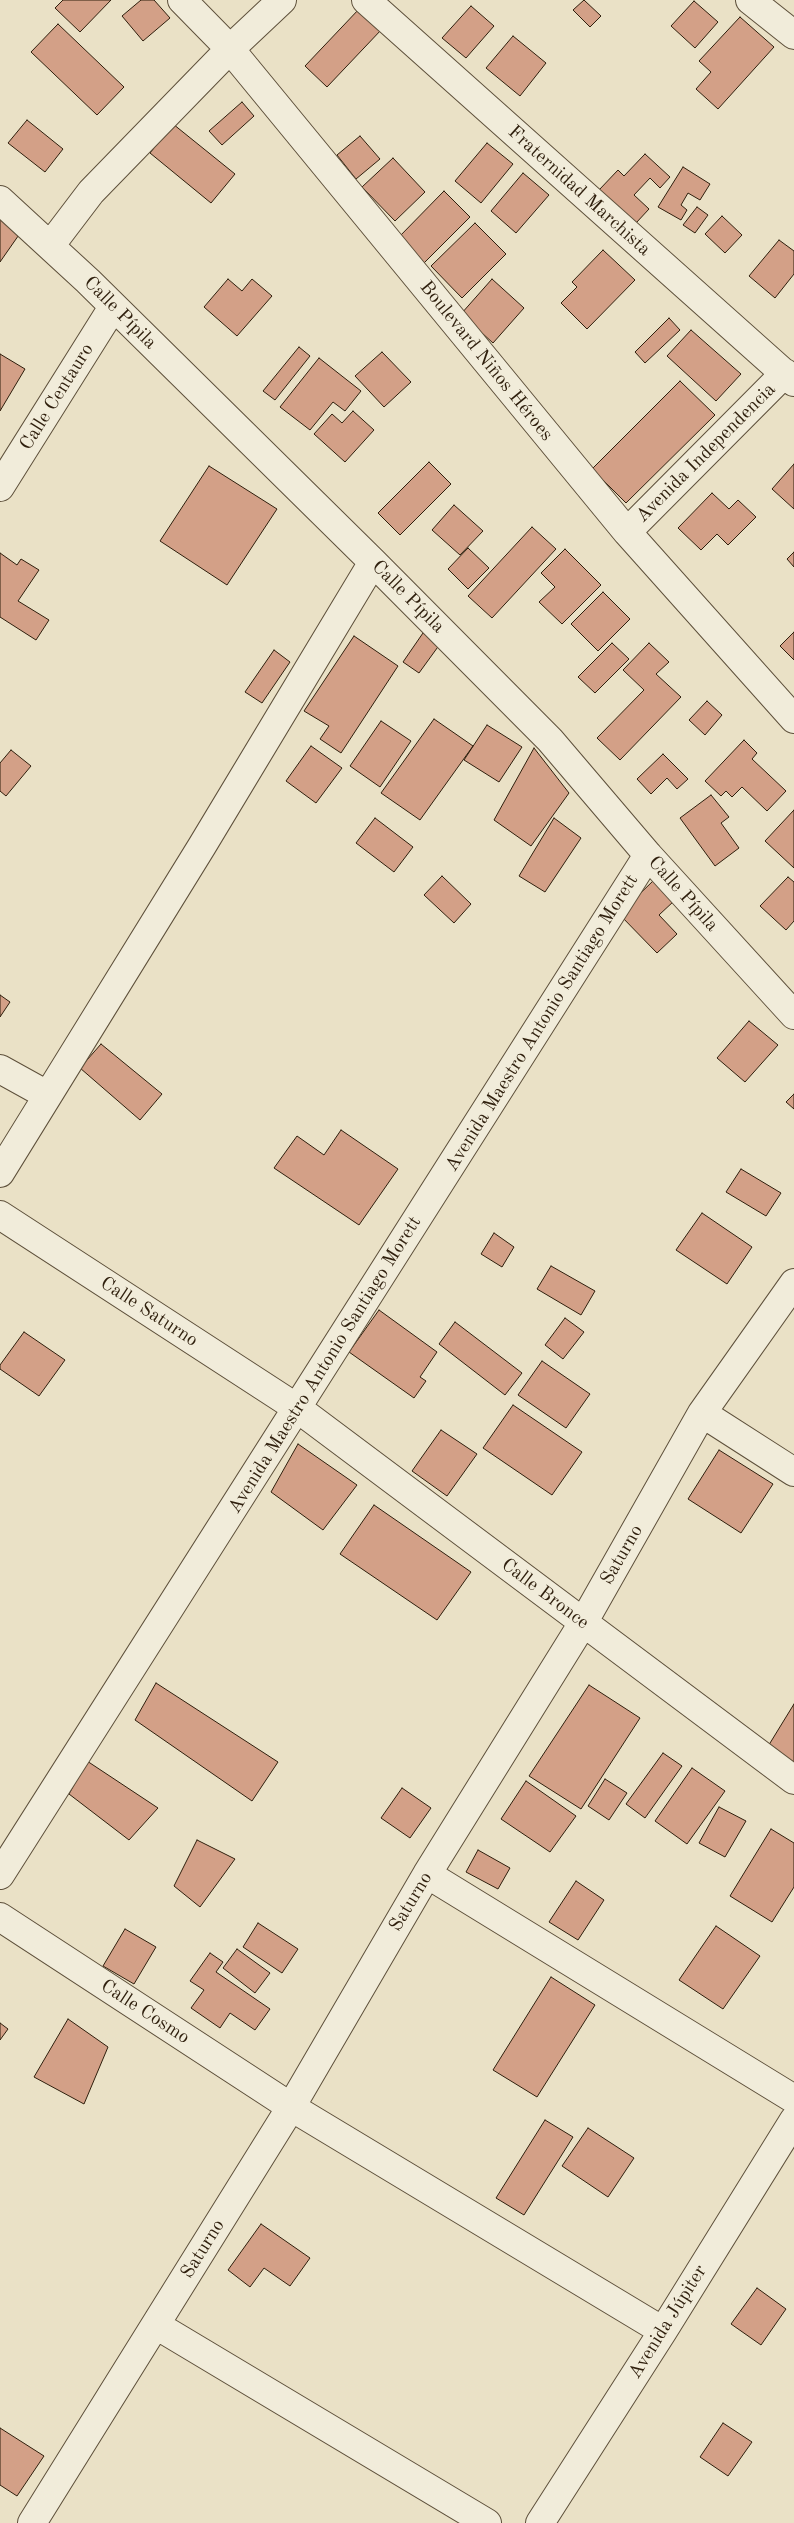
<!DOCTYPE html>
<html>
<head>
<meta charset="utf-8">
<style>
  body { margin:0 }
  canvas { display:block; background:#eae1c6 }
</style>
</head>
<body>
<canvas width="794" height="2523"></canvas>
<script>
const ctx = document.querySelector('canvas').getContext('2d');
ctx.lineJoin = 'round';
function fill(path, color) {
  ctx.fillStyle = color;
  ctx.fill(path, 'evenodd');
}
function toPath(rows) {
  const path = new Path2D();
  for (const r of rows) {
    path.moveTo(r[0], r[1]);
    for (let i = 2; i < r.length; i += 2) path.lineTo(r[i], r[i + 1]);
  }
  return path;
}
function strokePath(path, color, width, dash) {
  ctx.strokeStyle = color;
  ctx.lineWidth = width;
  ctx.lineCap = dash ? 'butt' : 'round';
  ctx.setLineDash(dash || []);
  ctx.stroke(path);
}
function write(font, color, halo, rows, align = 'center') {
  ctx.font = font + ' "Old Standard TT",serif';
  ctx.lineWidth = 4;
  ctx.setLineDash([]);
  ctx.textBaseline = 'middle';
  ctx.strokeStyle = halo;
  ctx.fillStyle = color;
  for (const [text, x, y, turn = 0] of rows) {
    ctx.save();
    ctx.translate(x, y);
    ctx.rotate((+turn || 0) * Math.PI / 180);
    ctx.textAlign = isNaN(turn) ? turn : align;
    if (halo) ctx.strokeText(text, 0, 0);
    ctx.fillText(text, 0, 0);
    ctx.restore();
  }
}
const building = toPath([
  [63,0,111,0,80,32,55,8,63,0],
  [141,0,154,0,170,18,143,41,122,16,141,0],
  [584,0,601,16,590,27,573,10,584,0],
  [694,1,718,22,695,48,671,26,694,1],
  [471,6,494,26,466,58,442,38,471,6],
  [360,8,382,29,327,87,305,66,360,8],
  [740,17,774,47,718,109,696,89,711,72,699,61,740,17],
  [58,24,124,87,97,115,31,52,58,24],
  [513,36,546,63,520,96,486,68,513,36],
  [242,102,254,116,222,145,209,131,242,102],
  [27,120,63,149,45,172,8,143,27,120],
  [173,124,235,174,211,203,150,153,173,124],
  [360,136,380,159,356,179,337,155,360,136],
  [487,143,513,164,481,203,455,181,487,143],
  [645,154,670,177,660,188,650,178,634,195,649,209,636,223,599,190,618,170,624,176,645,154],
  [393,158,425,192,395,221,362,187,393,158],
  [683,167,710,184,700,200,688,193,681,205,687,210,681,220,658,207,683,167],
  [523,173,549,195,516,233,491,211,523,173],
  [444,191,470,217,423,264,398,238,444,191],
  [697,207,708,215,695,233,683,225,697,207],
  [0,214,23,229,0,262,0,214],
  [722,216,742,235,725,253,705,234,722,216],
  [475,223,506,254,462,298,431,266,475,223],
  [779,240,794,251,794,274,775,298,749,276,779,240],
  [603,250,635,280,587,329,561,303,577,287,572,282,603,250],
  [228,279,242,291,252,279,272,296,237,336,204,307,228,279],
  [492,279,524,308,493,343,461,314,492,279],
  [669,318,680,330,645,363,635,352,669,318],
  [691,330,741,374,716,401,667,356,691,330],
  [299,347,310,356,275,400,263,391,299,347],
  [382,352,411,382,384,407,355,376,382,352],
  [0,354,25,369,0,411,0,354],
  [319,358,361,391,345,411,333,402,310,430,280,407,319,358],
  [680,381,715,415,626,503,592,469,680,381],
  [353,411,374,430,345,462,314,434,332,414,342,423,353,411],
  [429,462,451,484,400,535,378,513,429,462],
  [794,464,794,509,772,489,794,464],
  [209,466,277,509,227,585,160,541,209,466],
  [712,493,729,509,738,500,756,517,728,545,717,534,701,550,678,528,712,493],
  [454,505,483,531,460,555,432,530,454,505],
  [532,527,556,549,492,618,468,596,532,527],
  [468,548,489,568,468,589,448,569,468,548],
  [565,549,601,585,562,624,539,602,555,587,541,573,565,549],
  [794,552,794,567,787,559,794,552],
  [0,553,17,565,21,559,39,570,18,601,49,620,36,640,0,617,0,553],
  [603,592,630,619,598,651,571,624,603,592],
  [794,632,794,660,780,646,794,632],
  [423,633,440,644,419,673,403,662,423,633],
  [354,636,398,666,341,753,320,739,329,726,304,711,354,636],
  [612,643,629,659,595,693,578,677,612,643],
  [649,643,669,662,656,674,681,697,620,760,597,738,644,690,623,670,649,643],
  [274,650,290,662,262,703,245,692,274,650],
  [707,701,722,715,705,735,689,720,707,701],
  [434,719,473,746,420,820,381,793,434,719],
  [381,721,411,741,380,787,350,766,381,721],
  [487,725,522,747,499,782,464,760,487,725],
  [744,740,757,753,752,759,786,791,767,811,742,787,732,797,726,791,721,796,705,781,744,740],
  [311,746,342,768,316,803,286,781,311,746],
  [534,748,569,793,531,846,494,820,534,748],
  [11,750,31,766,6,796,0,791,0,763,11,750],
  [663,754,688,779,677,789,667,778,651,794,637,779,663,754],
  [711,795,729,817,721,823,739,848,715,866,680,818,711,795],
  [794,810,794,868,765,841,794,810],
  [375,818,413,847,394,872,356,843,375,818],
  [554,818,581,838,545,892,519,876,554,818],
  [442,876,471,904,454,923,424,895,442,876],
  [788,877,794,882,794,921,786,930,760,906,788,877],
  [654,880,674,901,659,915,677,934,657,953,619,914,654,880],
  [0,995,10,1002,0,1017,0,995],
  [749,1021,778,1045,745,1082,717,1058,749,1021],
  [101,1044,162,1094,140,1120,80,1068,101,1044],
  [794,1094,794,1109,786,1102,794,1094],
  [341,1130,398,1169,359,1225,274,1168,297,1136,324,1155,341,1130],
  [741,1169,781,1193,766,1216,726,1192,741,1169],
  [702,1213,752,1247,727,1284,676,1250,702,1213],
  [494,1233,514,1247,502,1267,481,1254,494,1233],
  [551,1266,595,1291,581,1315,537,1289,551,1266],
  [379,1310,437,1352,420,1377,426,1381,414,1398,349,1352,379,1310],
  [565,1318,584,1332,563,1359,545,1345,565,1318],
  [455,1322,522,1373,505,1395,439,1344,455,1322],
  [24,1332,65,1360,39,1396,0,1369,0,1365,24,1332],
  [542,1361,590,1394,566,1428,518,1395,542,1361],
  [513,1405,582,1452,552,1495,483,1448,513,1405],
  [441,1430,477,1454,447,1496,412,1471,441,1430],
  [298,1444,357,1485,323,1530,271,1492,298,1444],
  [719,1450,773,1484,741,1533,688,1499,719,1450],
  [374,1505,471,1572,437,1620,340,1554,374,1505],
  [156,1683,278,1762,252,1801,135,1720,156,1683],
  [589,1685,640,1718,581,1809,529,1776,589,1685],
  [794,1704,794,1764,767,1748,794,1704],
  [663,1753,682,1766,645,1818,626,1804,663,1753],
  [87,1761,158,1808,129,1840,69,1794,87,1761],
  [692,1768,725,1791,687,1844,655,1821,692,1768],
  [605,1779,627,1793,609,1820,588,1806,605,1779],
  [526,1781,576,1816,550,1852,501,1819,526,1781],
  [402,1788,431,1808,410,1838,381,1818,402,1788],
  [719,1807,746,1821,725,1857,699,1843,719,1807],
  [771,1829,794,1843,794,1887,772,1922,730,1896,771,1829],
  [197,1840,235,1859,200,1907,174,1886,197,1840],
  [478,1850,510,1868,498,1889,466,1872,478,1850],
  [576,1881,604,1900,578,1940,549,1922,576,1881],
  [258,1923,298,1949,282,1973,243,1947,258,1923],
  [716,1926,760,1956,723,2009,679,1980,716,1926],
  [125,1929,156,1947,134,1984,103,1966,125,1929],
  [237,1949,270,1973,255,1993,223,1968,237,1949],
  [210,1953,223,1962,216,1972,270,2009,255,2030,230,2013,220,2028,191,2008,204,1990,190,1981,210,1953],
  [551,1977,595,2005,537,2097,493,2070,551,1977],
  [68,2019,108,2047,84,2104,34,2077,68,2019],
  [0,2023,8,2029,0,2040,0,2023],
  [545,2120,573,2137,524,2215,496,2198,545,2120],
  [588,2128,634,2158,608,2197,562,2166,588,2128],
  [261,2224,310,2258,290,2286,264,2268,250,2287,228,2270,261,2224],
  [757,2288,786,2309,761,2345,731,2324,757,2288],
  [723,2423,752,2442,728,2476,700,2457,723,2423],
  [0,2428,44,2456,17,2496,0,2485,0,2428]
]);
fill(building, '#d3a087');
strokePath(building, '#2f1f0d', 1);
const minor = toPath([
  [182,0,230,49,627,532,794,719],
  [366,0,794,382],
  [750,0,794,35],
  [0,200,88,281,373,562,550,740,648,855,794,1015],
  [50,246,91,192,230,49,282,0],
  [0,487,113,307],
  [627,532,785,373],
  [0,1069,47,1095],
  [0,1173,202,846,373,562],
  [0,1215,297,1408,794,1780],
  [702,1413,794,1472],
  [427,1874,794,2099],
  [0,1875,648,855],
  [0,1917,291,2107,663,2331],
  [156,2325,487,2523],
  [32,2523,291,2107,427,1874,583,1623,702,1413,794,1283],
  [540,2523,663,2331,794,2120]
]);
strokePath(minor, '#5e503b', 30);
strokePath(minor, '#f1ecda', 28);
write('19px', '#2f1f0d', '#f1ecda', [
  ["Fraternidad Marchista",579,191,42],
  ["Calle Pípila",120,313,45],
  ["Boulevard Niños Héroes",486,361,51],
  ["Calle Centauro",57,397,-58],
  ["Avenida Independencia",706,453,-45],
  ["Calle Pípila",408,597,45],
  ["Calle Pípila",683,894,48],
  ["Avenida Maestro Antonio Santiago Morett",542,1023,-58],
  ["Calle Saturno",149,1312,33],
  ["Avenida Maestro Antonio Santiago Morett",325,1365,-58],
  ["Saturno",622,1555,-60],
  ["Calle Bronce",545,1594,37],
  ["Saturno",411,1902,-59],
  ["Calle Cosmo",145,2012,33],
  ["Saturno",203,2249,-58],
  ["Avenida Júpiter",668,2322,-58]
]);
</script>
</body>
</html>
